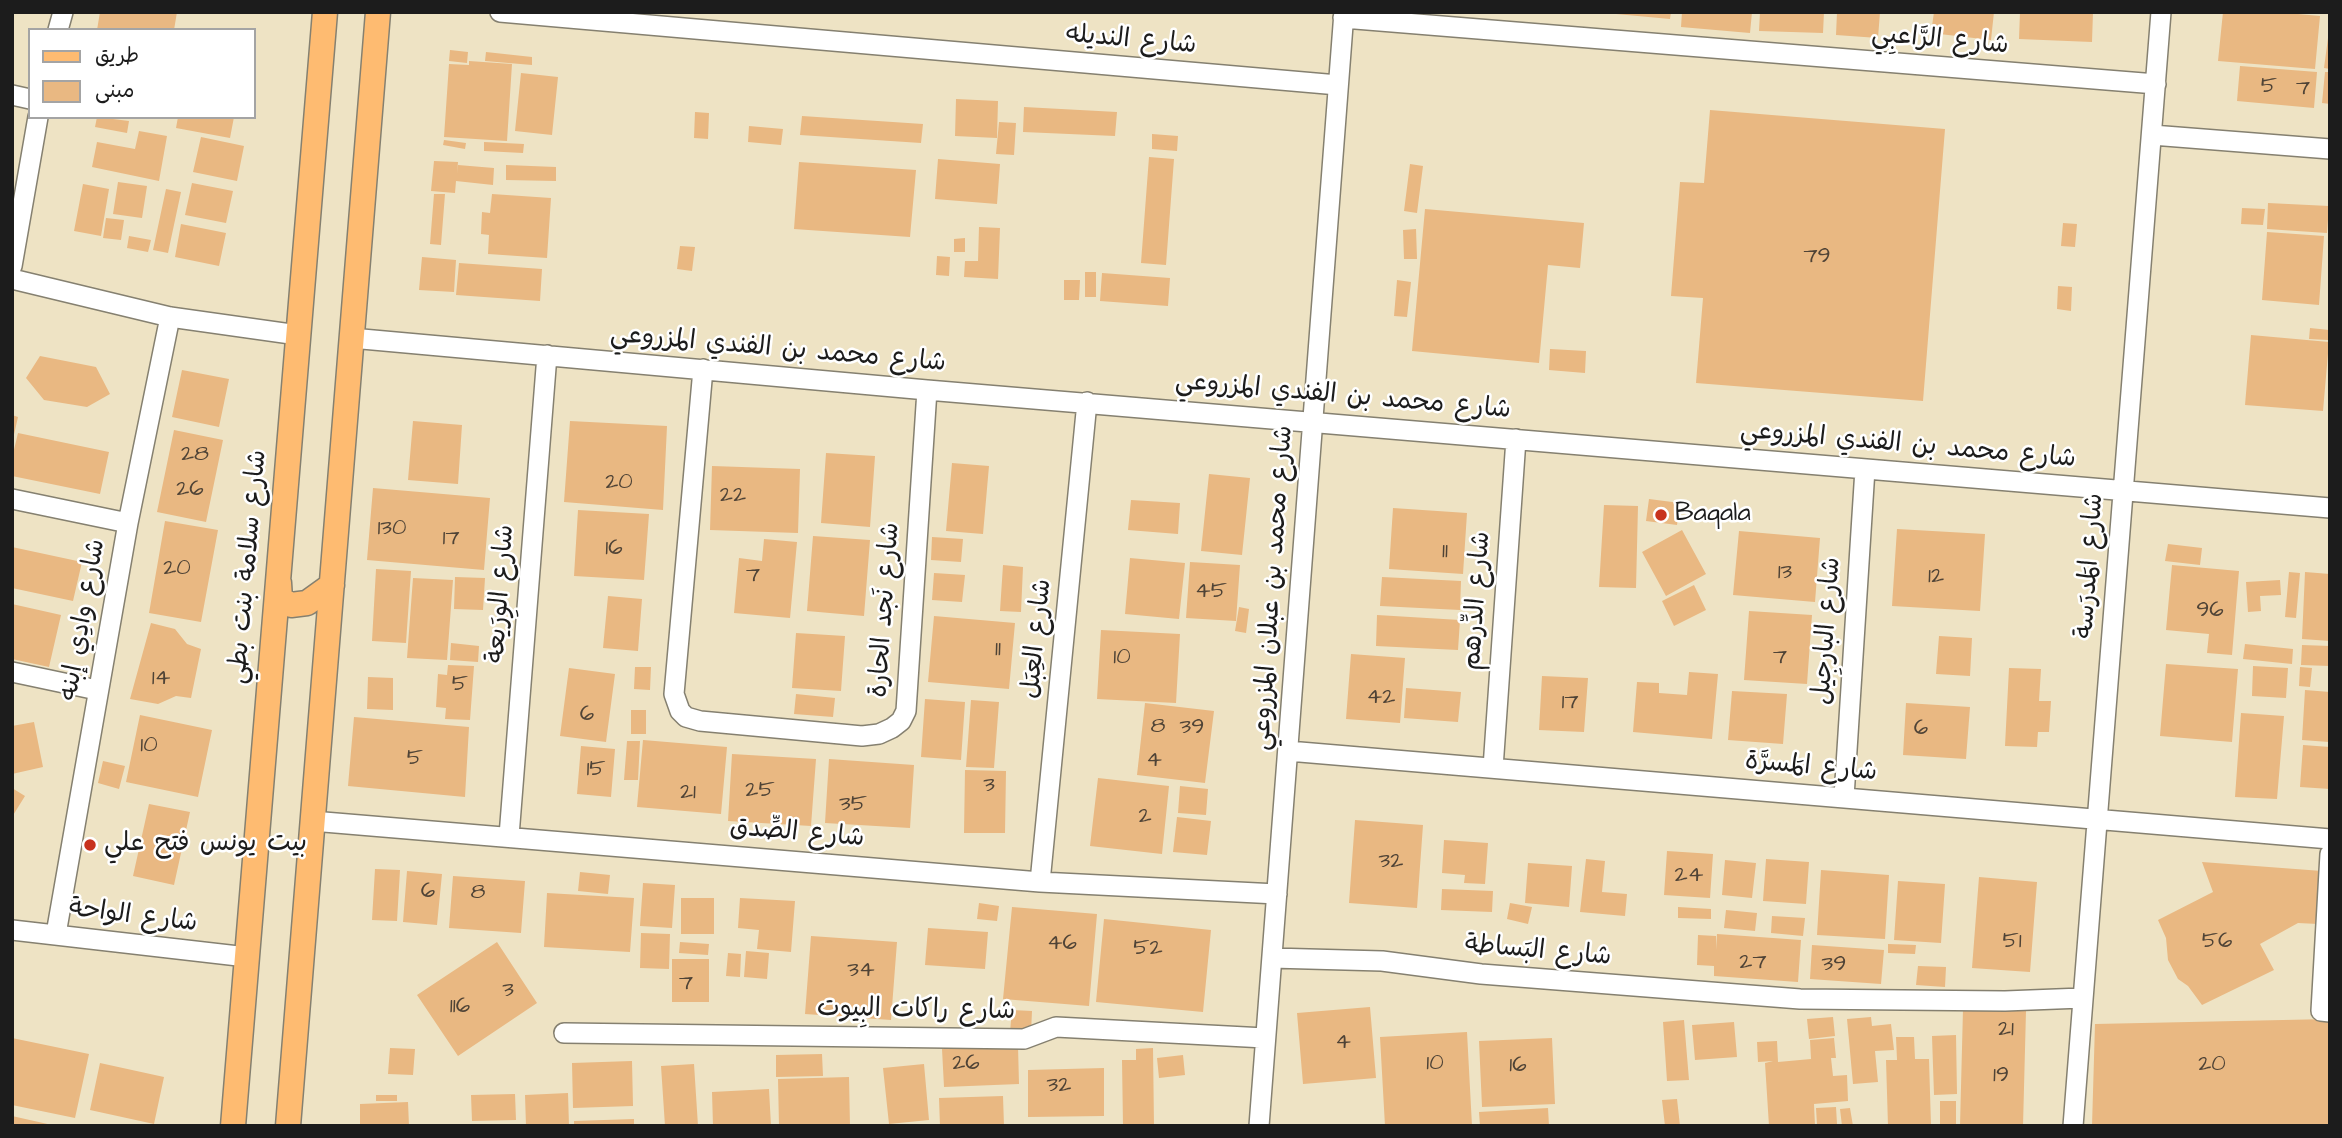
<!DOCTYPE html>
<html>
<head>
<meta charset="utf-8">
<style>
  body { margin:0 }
  #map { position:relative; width:2342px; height:1138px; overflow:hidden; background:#eee3c4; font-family:"Architects Daughter","Playpen Sans Arabic",sans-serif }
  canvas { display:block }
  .frame { position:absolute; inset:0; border:14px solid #1c1c1c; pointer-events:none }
  .legend { position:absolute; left:28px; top:28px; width:228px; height:91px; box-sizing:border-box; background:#fff; border:2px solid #a4a4a4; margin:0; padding:9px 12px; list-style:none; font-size:21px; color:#1c1c1c }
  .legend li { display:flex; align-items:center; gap:14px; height:35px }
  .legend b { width:35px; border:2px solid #a4a4a4 }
</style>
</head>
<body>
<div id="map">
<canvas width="2342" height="1138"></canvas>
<div class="frame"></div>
<ul class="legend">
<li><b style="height:9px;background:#febb71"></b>طريق</li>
<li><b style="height:19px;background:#e9b882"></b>مبنى</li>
</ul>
</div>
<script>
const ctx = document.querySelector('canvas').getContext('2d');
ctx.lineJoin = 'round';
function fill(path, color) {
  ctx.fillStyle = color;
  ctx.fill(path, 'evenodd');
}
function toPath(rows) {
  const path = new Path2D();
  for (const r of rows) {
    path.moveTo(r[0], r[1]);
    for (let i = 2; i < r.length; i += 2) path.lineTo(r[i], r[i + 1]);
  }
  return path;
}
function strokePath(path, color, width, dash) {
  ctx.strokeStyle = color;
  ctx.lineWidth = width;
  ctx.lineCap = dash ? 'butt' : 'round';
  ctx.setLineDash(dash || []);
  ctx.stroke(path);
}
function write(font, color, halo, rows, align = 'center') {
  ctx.font = font + ' "Architects Daughter","Playpen Sans Arabic",sans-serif';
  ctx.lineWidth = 5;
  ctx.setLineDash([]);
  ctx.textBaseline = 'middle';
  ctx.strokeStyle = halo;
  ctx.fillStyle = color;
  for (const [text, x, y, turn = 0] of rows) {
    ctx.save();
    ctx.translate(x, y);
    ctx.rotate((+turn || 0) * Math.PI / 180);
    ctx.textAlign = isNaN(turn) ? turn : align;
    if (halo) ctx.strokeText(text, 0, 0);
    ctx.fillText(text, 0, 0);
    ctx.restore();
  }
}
fill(toPath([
  [100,12,177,12,174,30,97,30],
  [1616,12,1671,12,1670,19,1616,14],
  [1682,12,1752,12,1750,33,1681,27],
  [1760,12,1824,12,1823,33,1759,31],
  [1837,12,1880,12,1878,38,1836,35],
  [1934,12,1994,12,1991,40,1931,33],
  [2020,12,2093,12,2092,42,2019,39],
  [2223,12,2276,12,2320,16,2315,69,2218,61],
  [2328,38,2330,38,2330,69,2324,68],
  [450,50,468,52,467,63,449,61],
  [486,52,532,57,532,65,485,61],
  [469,61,512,64,507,141,444,137,449,64,469,65],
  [2240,66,2317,72,2314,108,2237,101],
  [2325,72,2330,72,2330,104,2322,103],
  [521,73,558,77,552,135,515,131],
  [956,99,998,101,997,138,955,136],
  [1024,107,1117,112,1115,136,1023,132],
  [1710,110,1945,129,1923,401,1696,383,1703,298,1671,296,1680,182,1704,183],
  [695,112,709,113,708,139,694,138],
  [802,116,923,124,921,143,800,135],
  [97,117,129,121,127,133,95,127],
  [178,117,234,117,230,138,176,128],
  [999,122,1016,123,1014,155,996,154],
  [749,126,783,129,781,145,748,142],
  [139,131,167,136,159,181,92,167,97,142,135,149],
  [1152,134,1178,136,1177,151,1152,149],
  [201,137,244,146,237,181,193,172],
  [444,140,466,143,465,149,443,145],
  [484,142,524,144,523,153,484,151],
  [1149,157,1174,159,1166,265,1141,263],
  [938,159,1000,164,997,204,935,199],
  [434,161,458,162,457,174,458,165,494,168,493,185,456,181,455,193,431,191],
  [799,162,916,170,910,237,794,229],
  [1410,164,1423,166,1417,213,1404,211],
  [506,165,556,167,556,181,506,180],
  [118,182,147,186,142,218,113,214],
  [192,183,233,191,226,223,185,215],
  [83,184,109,189,101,236,74,231],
  [166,189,181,192,168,253,153,250],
  [434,194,445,194,441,245,430,244],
  [492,194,551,198,547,258,488,254,489,235,481,234,482,212,490,213],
  [2268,203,2329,206,2327,233,2267,229],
  [2242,208,2265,209,2263,225,2241,224],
  [1425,209,1584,223,1580,268,1548,265,1539,363,1412,351],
  [106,218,124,220,121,240,103,238],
  [2063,223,2077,224,2075,247,2061,246],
  [181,224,226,233,219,266,175,257],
  [979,227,1000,228,998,279,964,277,965,261,978,261],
  [1416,229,1417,259,1404,259,1403,230],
  [2267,232,2324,236,2319,305,2262,300],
  [129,236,151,240,148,252,127,248],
  [965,238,965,252,954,252,954,239],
  [680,246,695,247,692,271,677,269],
  [937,256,950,257,949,276,936,275],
  [422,257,456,260,454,292,419,290],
  [459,263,542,269,540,301,456,295],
  [1085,272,1096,272,1096,297,1085,297],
  [1102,273,1170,278,1168,306,1100,301],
  [1064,280,1080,280,1079,300,1064,300],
  [1397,280,1411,282,1407,317,1394,316],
  [2058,286,2072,287,2071,311,2057,309],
  [2310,328,2329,330,2328,340,2309,339],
  [2251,335,2329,342,2323,411,2245,405],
  [1550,349,1586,351,1585,373,1549,370],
  [40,356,96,367,110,394,87,407,44,400,26,378],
  [182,370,229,379,219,427,172,417],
  [12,415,18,417,13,439,12,439],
  [413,421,462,425,458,484,408,480],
  [570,421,667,426,663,510,564,502],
  [174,430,223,440,206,522,157,512],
  [18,433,109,452,100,494,12,476,12,458],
  [826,453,875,456,870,527,821,523],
  [952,463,989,466,983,534,946,531],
  [712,466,800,469,798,533,710,530],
  [1209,474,1250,478,1242,555,1201,551],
  [373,488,490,498,484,570,367,560],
  [1649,499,1680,503,1677,525,1646,521],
  [1131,500,1180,503,1178,534,1128,530],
  [1604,505,1638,506,1636,588,1599,587],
  [1393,508,1467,513,1463,574,1389,569],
  [578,510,649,514,644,580,574,576],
  [165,521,218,530,201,622,149,613],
  [1897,529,1985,534,1980,611,1892,606],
  [1682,530,1706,574,1666,596,1642,552],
  [1739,531,1820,538,1815,602,1733,595],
  [813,536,870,540,864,616,807,611],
  [932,537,963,539,961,562,931,560],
  [764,539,797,542,790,618,734,613,739,558,762,561],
  [2168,544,2202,548,2200,565,2165,561],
  [12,547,82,562,73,601,12,588],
  [1130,558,1185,563,1179,619,1125,614],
  [1190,562,1240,565,1236,621,1186,618],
  [1003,565,1023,567,1021,612,1000,611],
  [2172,565,2239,571,2232,655,2207,653,2209,634,2166,630],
  [376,569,411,571,406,643,372,641],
  [2289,572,2300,573,2296,618,2285,617],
  [2305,572,2330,574,2330,641,2302,639],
  [934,573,965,575,962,602,932,600],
  [455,577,485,578,483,610,454,609],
  [1382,577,1461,581,1460,610,1380,606],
  [413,578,453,580,447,660,407,658],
  [2280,580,2281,595,2260,596,2261,611,2248,612,2246,582],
  [1694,585,1706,610,1674,626,1662,601],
  [608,596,642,599,638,651,603,648],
  [12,604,61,615,49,667,12,659],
  [1239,607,1249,609,1246,633,1235,631],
  [1749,611,1812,615,1807,684,1744,680],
  [1377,615,1460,620,1458,650,1376,646],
  [934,616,1015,623,1009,689,928,682],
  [151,623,175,629,187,644,201,649,191,698,176,696,158,704,130,699],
  [1101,630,1180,634,1176,703,1097,699],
  [796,633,845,636,841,691,792,688],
  [1939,636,1972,638,1970,676,1936,674],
  [451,643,479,646,478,662,450,660],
  [2245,644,2293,649,2292,664,2243,659],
  [2302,645,2330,646,2330,666,2301,665],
  [1351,654,1405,658,1400,723,1346,719],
  [2166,664,2238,669,2232,742,2160,736],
  [448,665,474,666,470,720,445,719,446,708,436,707,438,674,447,675],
  [2253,666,2288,668,2286,698,2252,696],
  [635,667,651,667,650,690,634,689],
  [2300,667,2312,668,2310,687,2299,686],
  [569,668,615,674,606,742,560,736],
  [2009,668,2041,669,2039,701,2051,701,2049,732,2038,732,2037,747,2005,746],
  [1689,672,1718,674,1712,739,1633,732,1637,682,1659,683,1659,693,1687,695],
  [1542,676,1588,678,1584,732,1539,730],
  [368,677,393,678,393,710,367,709],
  [1406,688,1461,692,1458,722,1404,718],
  [2305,690,2330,692,2329,742,2302,740],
  [1732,691,1787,694,1783,744,1728,740],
  [796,694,835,698,833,717,794,714],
  [925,699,965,702,961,760,921,757],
  [971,700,999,702,994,768,966,767],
  [1145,703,1214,711,1205,783,1137,775],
  [1906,703,1970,707,1966,759,1903,755],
  [631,710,646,710,646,734,631,734],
  [2241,713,2284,716,2277,799,2235,797],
  [140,715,212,730,198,797,126,782],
  [354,717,469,727,465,797,348,786],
  [34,722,43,767,12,774,12,726],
  [643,740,727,747,721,814,637,807],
  [627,741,640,741,638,780,624,780],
  [2303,745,2330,747,2330,789,2300,787],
  [581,746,615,749,611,797,577,794],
  [732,754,816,759,811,826,728,821],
  [829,759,914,765,910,828,825,823],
  [103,761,125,766,119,789,98,783],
  [965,770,1006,771,1005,833,964,833],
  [1098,778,1169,786,1162,854,1090,846],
  [1180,786,1208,789,1206,815,1178,813],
  [12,788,25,796,12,817],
  [149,804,190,812,174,885,133,876],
  [1177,817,1211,821,1207,855,1173,852],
  [1355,820,1423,825,1417,908,1349,903],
  [1444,840,1488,843,1485,884,1464,883,1465,875,1442,873],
  [1667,851,1713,854,1710,898,1664,895],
  [1586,859,1605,861,1602,892,1627,894,1625,916,1580,912],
  [1766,859,1809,862,1806,904,1763,901],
  [1725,860,1756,863,1752,898,1722,895],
  [2202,862,2322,871,2318,924,2298,923,2260,944,2274,970,2202,1005,2188,986,2178,979,2168,960,2166,938,2158,920,2213,892],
  [1528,863,1572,866,1569,907,1525,903],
  [375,869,400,870,397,921,372,920],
  [1821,870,1889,875,1885,939,1817,935],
  [407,871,442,874,437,925,403,922],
  [580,872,610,875,608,894,578,891],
  [453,876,525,881,521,933,449,928],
  [1979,877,2037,882,2030,972,1972,968],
  [1898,881,1945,884,1941,943,1894,940],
  [643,883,675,885,672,928,640,926],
  [1442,889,1493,891,1492,912,1441,910],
  [547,893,634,898,630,952,544,947],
  [681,898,714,898,714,934,681,934],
  [740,898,795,901,791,952,757,949,759,930,738,928],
  [979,903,999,906,997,921,977,919],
  [1510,903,1532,907,1528,924,1507,919],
  [1012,907,1097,914,1089,1006,1003,999],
  [1678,907,1711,909,1711,919,1678,918],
  [1726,910,1757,913,1755,931,1724,928],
  [1772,916,1805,918,1803,936,1771,933],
  [1104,919,1211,930,1203,1012,1096,1002],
  [928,928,988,932,985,969,925,965],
  [641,933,670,934,669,969,640,968],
  [1717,934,1801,940,1798,982,1714,976,1714,966,1697,965,1698,935,1716,936,1716,950],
  [811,936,897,942,891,1020,805,1014],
  [497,942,537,1003,458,1056,417,995],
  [680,942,709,944,708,955,679,953],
  [1888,944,1916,945,1915,954,1888,953],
  [1812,945,1884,950,1881,984,1810,979],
  [746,951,769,953,767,979,744,977],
  [728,953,741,954,740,977,726,976],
  [672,959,709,959,709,1002,672,1002],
  [1918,966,1946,967,1945,987,1916,985],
  [1370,1007,1376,1078,1303,1084,1297,1013],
  [1963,1009,2026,1011,2023,1126,1960,1126],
  [1012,1010,1032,1011,1031,1033,1010,1032],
  [1833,1017,1835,1036,1809,1039,1807,1019],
  [1871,1017,1872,1026,1891,1024,1894,1050,1875,1051,1878,1082,1853,1084,1847,1019],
  [2330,1019,2330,1126,2092,1126,2095,1024],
  [1684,1020,1689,1080,1667,1081,1663,1022],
  [1734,1022,1737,1057,1695,1060,1692,1025],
  [1467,1032,1472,1126,1385,1126,1380,1037],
  [1956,1035,1957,1094,1934,1095,1932,1036],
  [1896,1037,1914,1037,1915,1059,1929,1059,1931,1126,1888,1126,1886,1060,1897,1060],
  [12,1038,89,1054,75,1118,12,1105],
  [1552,1038,1555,1104,1482,1107,1479,1041],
  [1834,1038,1836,1058,1831,1058,1833,1076,1847,1075,1848,1101,1814,1104,1815,1126,1769,1126,1765,1063,1773,1061,1758,1062,1757,1042,1777,1041,1778,1062,1811,1059,1810,1040],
  [1018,1046,1019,1084,944,1087,942,1049],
  [390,1048,415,1049,413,1075,388,1074],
  [1153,1048,1154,1126,1123,1126,1122,1060,1136,1060,1136,1049],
  [822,1054,823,1076,776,1077,776,1055],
  [1183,1055,1185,1075,1159,1078,1157,1058],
  [632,1061,633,1106,573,1108,572,1063],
  [100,1063,164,1077,154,1124,90,1110],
  [694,1064,698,1126,665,1126,661,1066],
  [924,1064,929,1120,889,1124,883,1068],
  [1104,1068,1104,1116,1028,1117,1028,1070],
  [849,1077,850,1126,779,1126,778,1079],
  [769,1089,771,1126,713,1126,712,1092],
  [568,1093,569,1126,526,1126,525,1095],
  [515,1094,516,1120,472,1121,471,1095],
  [376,1095,397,1095,397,1101,376,1101],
  [1003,1096,1004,1126,940,1126,939,1098],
  [1677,1099,1680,1126,1665,1126,1662,1100],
  [1940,1101,1956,1101,1956,1126,1940,1126],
  [408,1102,409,1126,360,1126,360,1104],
  [1836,1107,1837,1124,1817,1125,1816,1108],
  [1548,1108,1549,1126,1480,1126,1479,1112],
  [1850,1108,1853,1126,1842,1126,1840,1109],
  [12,1116,52,1125,52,1126,12,1126],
  [634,1119,634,1126,574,1126,574,1121]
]), '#e9b882');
const minor = toPath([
  [500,12,1338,85],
  [1343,18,2156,84],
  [58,30,63,12],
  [12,95,30,99],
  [2152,135,2330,149],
  [12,266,38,117],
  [12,279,170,317,298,335],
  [351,338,927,390,2330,508],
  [703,369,674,694,680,711,686,717,700,721,862,736,879,734,892,728,901,721,906,711,927,390],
  [12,499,128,523],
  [12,672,97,690],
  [1288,751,2330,839],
  [1493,768,1516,439],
  [1844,797,1865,469],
  [312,821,1040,882,1277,894],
  [509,836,547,355],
  [2330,854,2321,1011,2330,1012],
  [1040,882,1087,402],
  [12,930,247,957],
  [56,934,128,523,170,317],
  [1272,958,1382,961,1481,974,1800,999,2005,1001,2082,998],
  [564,1033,1024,1039,1056,1027,1265,1038],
  [1259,1126,1344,12],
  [2073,1126,2161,12]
]);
const major = toPath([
  [279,583,280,599,291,605,307,603,332,585],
  [233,1126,325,12],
  [288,1126,378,12]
]);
strokePath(minor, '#858070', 22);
strokePath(major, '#858070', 27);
strokePath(minor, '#fff', 19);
strokePath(major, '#febb71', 24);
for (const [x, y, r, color] of [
  [1661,515,7,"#c8321e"],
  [90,845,7,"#c8321e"]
]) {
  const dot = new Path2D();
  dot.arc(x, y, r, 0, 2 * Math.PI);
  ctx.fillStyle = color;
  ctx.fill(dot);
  strokePath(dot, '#fff', 2.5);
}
write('23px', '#4f4336', null, [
  ["5",2269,87],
  ["7",2303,89],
  ["79",1817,257],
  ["28",195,455],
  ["20",619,483],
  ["26",190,490],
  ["22",733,496],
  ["130",392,529],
  ["17",451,539],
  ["16",614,549],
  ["11",1445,552],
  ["20",177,569],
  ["13",1785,573],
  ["7",753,576],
  ["12",1936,577],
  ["45",1211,592],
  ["96",2210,611],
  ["11",998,650],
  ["10",1122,658],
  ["7",1780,658],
  ["14",161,679],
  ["5",460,685],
  ["42",1381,698],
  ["17",1570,703],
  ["6",587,715],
  ["8",1158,727],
  ["39",1192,728],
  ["6",1921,729],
  ["10",149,746],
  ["5",415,759],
  ["4",1154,761],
  ["15",596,770],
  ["3",989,786],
  ["25",760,791],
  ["21",688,793],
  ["35",853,805],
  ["2",1145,817],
  ["32",1391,862],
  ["24",1689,876],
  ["6",428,892],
  ["8",478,893],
  ["51",2012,942],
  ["56",2217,942],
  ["46",1062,944],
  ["52",1148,949],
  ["27",1753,963],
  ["39",1834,965],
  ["34",861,971],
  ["7",686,984],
  ["3",508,991],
  ["116",460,1007],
  ["21",2006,1030],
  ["4",1343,1043],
  ["26",966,1064],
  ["10",1435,1064],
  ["20",2212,1065],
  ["16",1518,1066],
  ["19",2001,1076],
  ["32",1059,1086]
]);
write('26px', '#1c1c1c', '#fff', [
  ["شارع النديله",1131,41,5],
  ["شارع الرَّاعبِي",1940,41,5],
  ["شارع محمد بن الفندي المزروعي",778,350,5],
  ["شارع محمد بن الفندي المزروعي",1343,397,5],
  ["شارع محمد بن الفندي المزروعي",1908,446,5],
  ["شارع المَدرَسة",2091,566,-86],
  ["شارع سلامة بنت بطي",249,567,-85],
  ["شارع محمد بن عبلان المزروعي",1274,588,-86],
  ["شارع الوِرَيعة",502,594,-86],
  ["شارع الدِّرهم",1478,601,-86],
  ["شارع نَجد الحارة",886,610,-86],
  ["شارع وادِي إبنه",84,620,-80],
  ["شارع البارجِيل",1828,631,-86],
  ["شارع العِبَل",1038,639,-84],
  ["شارع المَسرَّة",1811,768,5],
  ["شارع الصِّدق",797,834,5],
  ["شارع الواحة",133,917,7],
  ["شارع البَساطة",1538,952,5],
  ["شارع راكات البِيوت",916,1011,1]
]);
write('26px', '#1c1c1c', '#fff', [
  ["Baqala",1675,515],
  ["بيت يونس فتح علي",104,845]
], 'left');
</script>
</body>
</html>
